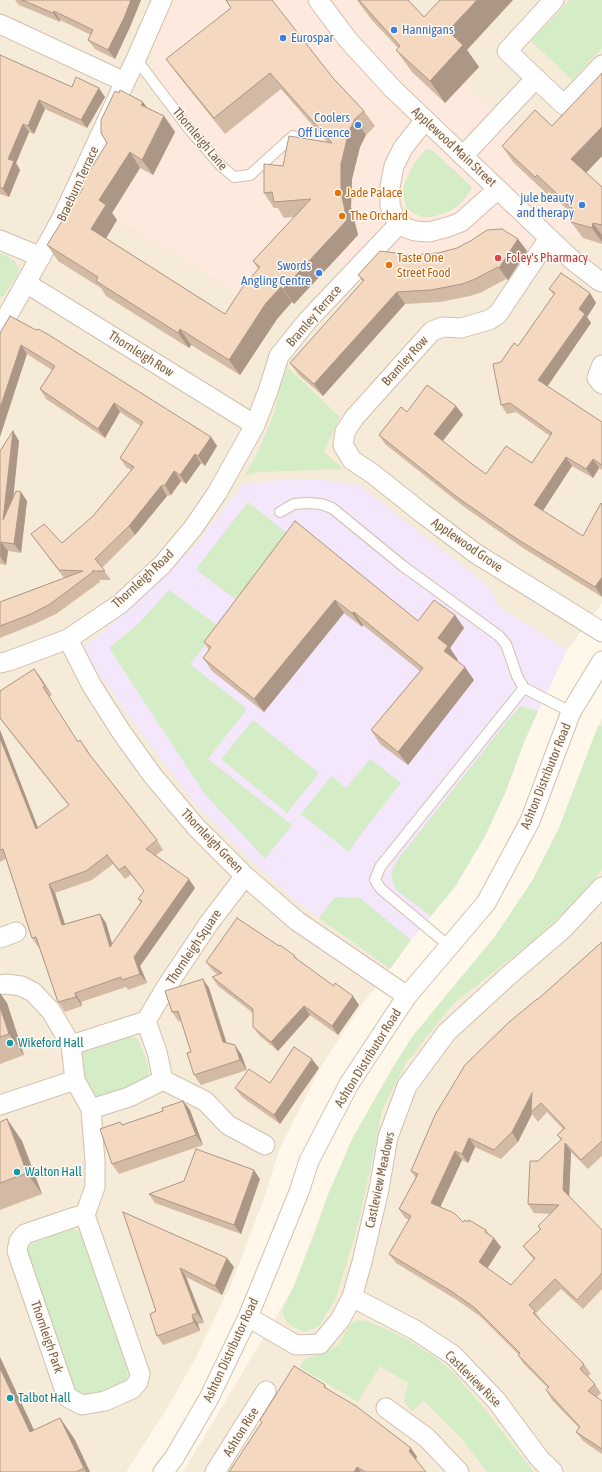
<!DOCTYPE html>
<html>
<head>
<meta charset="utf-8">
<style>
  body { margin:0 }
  canvas { display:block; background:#fef7ea }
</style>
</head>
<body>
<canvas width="602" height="1472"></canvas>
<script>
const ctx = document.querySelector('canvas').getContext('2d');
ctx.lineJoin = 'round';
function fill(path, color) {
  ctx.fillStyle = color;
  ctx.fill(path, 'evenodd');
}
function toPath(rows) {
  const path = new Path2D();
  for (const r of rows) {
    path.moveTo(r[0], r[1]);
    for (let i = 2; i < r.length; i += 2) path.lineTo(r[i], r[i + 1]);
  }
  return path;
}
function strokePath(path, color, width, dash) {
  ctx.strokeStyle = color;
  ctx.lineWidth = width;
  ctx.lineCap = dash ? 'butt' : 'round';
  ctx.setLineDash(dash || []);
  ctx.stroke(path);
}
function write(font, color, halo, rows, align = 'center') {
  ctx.font = font + ' "Asap Condensed",sans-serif';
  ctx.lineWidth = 3;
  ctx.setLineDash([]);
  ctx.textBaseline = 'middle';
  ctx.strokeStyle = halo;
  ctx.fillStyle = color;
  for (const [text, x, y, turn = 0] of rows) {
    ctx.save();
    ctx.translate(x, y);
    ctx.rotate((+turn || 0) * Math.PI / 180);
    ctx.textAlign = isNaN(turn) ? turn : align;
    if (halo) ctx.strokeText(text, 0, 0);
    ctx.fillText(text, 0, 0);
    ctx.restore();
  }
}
fill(toPath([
  [0,0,602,0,602,603,567,650,498,606,492,592,324,480,281,480,244,484,192,549,101,634,92,640,238,847,290,897,390,969,360,1007,320,1068,280,1148,263,1201,233,1280,194,1361,166,1410,126,1472,0,1472],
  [602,718,602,1472,183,1472,293,1288,327,1197,353,1137,392,1069,412,1037,496,935,532,881,559,828,598,726]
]), '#f6ead8');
fill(toPath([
  [173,0,383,0,445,65,602,216,602,244,565,234,532,273,503,255,366,287,335,260,294,304,271,283,253,303,168,249,117,220,94,204,174,132,152,57,155,36]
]), '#fee9de');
fill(toPath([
  [281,480,324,480,359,485,481,580,492,592,498,606,567,650,524,742,506,791,485,836,455,887,411,940,390,969,290,897,238,847,194,802,134,724,88,657,86,647,92,640,101,634,192,549,244,484]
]), '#f4e6fb');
fill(toPath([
  [570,0,602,0,602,48,572,80,531,41],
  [426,149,432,150,472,187,470,192,459,205,448,212,432,217,422,217,411,212,407,208,404,199,403,190,406,179,415,162],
  [0,253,14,260,19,270,17,275,4,295,0,299],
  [287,367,340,417,324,452,343,469,260,472,244,476,255,458,274,414,279,391],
  [248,502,288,534,236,600,196,569],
  [169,590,220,627,190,664,247,709,208,759,292,825,265,859,204,793,109,648,138,624],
  [521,706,538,711,524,742,506,791,485,836,455,887,431,916,396,890,392,880,391,873,396,862,507,721],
  [253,720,319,773,287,813,221,759],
  [598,726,602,726,602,869,582,896,534,940,453,1004,406,1063,382,1111,359,1221,336,1298,319,1326,305,1332,293,1327,285,1320,282,1310,293,1288,315,1233,327,1197,353,1137,392,1069,412,1037,496,935,532,881,559,828],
  [370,759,401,783,358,838,349,852,301,814,331,776,346,788],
  [335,897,360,898,411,940,390,969,319,918],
  [131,1037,136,1038,140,1043,149,1070,147,1079,119,1091,97,1097,90,1092,86,1087,80,1057,82,1053],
  [73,1229,81,1232,127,1369,127,1378,125,1382,84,1398,74,1393,26,1256,27,1249,30,1245,65,1230],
  [358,1320,367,1321,379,1326,406,1339,432,1355,453,1372,483,1407,534,1472,487,1472,460,1437,424,1401,412,1411,404,1401,408,1383,380,1366,358,1402,300,1367,305,1359,326,1352,338,1345,350,1325]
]), '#d4edc7');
const lane = toPath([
  [136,59,189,129,221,166,234,177,250,175,293,136],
  [280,512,294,504,307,503,321,504,332,508,403,566,499,636,506,644,517,676,524,688,571,712],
  [449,946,381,889,375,880,380,867,524,688]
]);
const street = toPath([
  [318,0,348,40,393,89,571,259,598,280,602,282],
  [554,0,507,51,564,105,602,65],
  [0,24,125,82],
  [425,120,403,148,394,166,390,187,390,206,394,216,400,223,406,228,415,231,429,232,448,227,461,222,498,189],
  [463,156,536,78],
  [549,238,498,314,489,320,461,328,443,327,432,331,354,418,345,432,343,445,352,460,373,474,422,513,475,553,602,632],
  [0,240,41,257],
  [26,283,255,425],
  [0,329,61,220,125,82,136,59,162,0],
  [602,365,597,378,602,384],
  [68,639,92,686,122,733,153,776,196,827,245,876,297,921,407,996],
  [0,663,9,661,68,639,120,604,163,564,193,528,217,493,255,425,268,391,279,356,308,320,400,223],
  [0,938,16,932],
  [0,985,6,984,21,986,33,992,51,1011,71,1045],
  [146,1021,157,1052,163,1080,129,1097,91,1109,75,1080,71,1045,146,1021],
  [146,1021,165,989,209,923,245,876],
  [163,1080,205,1101,228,1125,265,1145],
  [0,1105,75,1080],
  [85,1215,75,1217,25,1234,19,1241,17,1251,67,1397,82,1405,105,1401,132,1389,138,1382,140,1374,85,1215,95,1187,95,1161,91,1109],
  [352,1297,415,1330,453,1355,496,1400,539,1458,553,1472],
  [248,1317,296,1345,320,1344,340,1320,352,1297,362,1262,379,1189,388,1137,407,1086,447,1032,507,977,563,929,602,887],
  [386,1408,427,1438,459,1472],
  [163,1472,174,1458,209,1398,248,1317,299,1192,309,1161,349,1084,407,996,486,903,530,821,571,712,602,661],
  [215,1472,266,1391]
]);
strokePath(lane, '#d2c0ae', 12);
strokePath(street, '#d2c0ae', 21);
strokePath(lane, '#fff', 10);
strokePath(street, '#fff', 19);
fill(toPath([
  [15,0,141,0,130,27,115,59,95,49,88,40,91,35,60,20,60,22,19,5],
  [357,0,408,0,424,17,467,50,479,67,445,103,412,72,396,50,398,48,371,19],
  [0,55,72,87,105,97,87,128,45,109,34,134,29,132,16,163,20,170,9,197,0,194],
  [166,59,333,78,364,111,375,126,366,135,360,147,352,179,351,207,358,235,294,304,292,302,277,319,240,375,191,345,189,348,106,296,101,288,58,261,47,245,82,189,80,186,147,108,164,116,175,132,153,175,140,168,112,213,117,220,106,238,225,314,258,269,253,261,294,217,284,218,278,208,274,208,264,193,283,166,328,143,281,89,225,134,177,74],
  [602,73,602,156,586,173,602,187,602,244,583,238,571,222,573,215,549,192,547,194,513,162,502,146,552,126],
  [518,239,527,251,508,280,506,279,482,292,470,296,440,302,405,304,323,396,299,375,290,363,363,282,358,275,411,255,438,253],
  [549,289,590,293,596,303,587,317,591,323,547,386,602,422,602,470,599,468,593,478,572,466,543,511,602,597,523,548,463,506,385,444,379,435,407,412,456,406,463,415,443,441,472,464,486,474,532,463,550,436,516,412,507,414,501,405,501,362,518,346,554,295],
  [0,333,211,437,217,446,205,466,201,463,186,484,181,481,171,495,167,496,135,535,102,568,111,580,99,580,100,582,56,614,37,623,0,638,0,602,64,578,31,534,62,543,93,516,131,470,126,467,120,458,141,426,120,412,105,438,46,399,40,389,52,370,27,354],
  [13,431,19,441,13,497,27,501,21,553,8,551,6,565,0,564,0,451],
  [295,521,418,621,455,615,464,628,450,648,458,660,457,661,474,680,408,765,380,744,371,730,420,671,363,625,362,627,344,613,264,712,212,671,203,658,209,650,204,642],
  [34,669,52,695,49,697,78,742,87,749,92,758,157,840,163,850,156,855,195,888,140,966,147,983,128,990,126,987,81,1002,82,1006,65,1012,58,1002,39,947,38,947,32,938,6,859,0,862,0,730,38,828,69,806,0,719,0,691],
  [113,864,125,879,131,875,144,891,138,899,141,903,112,944,106,923,100,914,65,924,55,893,92,880],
  [602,942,602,1156,588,1169,571,1152,569,1197,602,1230,602,1289,583,1309,561,1289,536,1313,541,1320,540,1321,584,1364,591,1374,588,1376,595,1384,601,1393,597,1397,602,1401,602,1454,583,1441,576,1432,579,1428,552,1400,546,1390,548,1388,524,1364,518,1355,518,1354,481,1317,457,1300,396,1263,389,1254,409,1220,405,1218,399,1209,416,1178,411,1171,537,1000],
  [547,1112,563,1129,557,1135,561,1140,538,1161,528,1204,534,1213,550,1214,538,1226,540,1230,523,1246,530,1255,534,1260,511,1285,487,1268,501,1247,490,1235,486,1230,468,1222,463,1222,440,1207,462,1160,468,1163,475,1147,501,1159,518,1142,532,1114,538,1122],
  [279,946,295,956,298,960,359,1005,338,1035,310,1015,278,1051,260,1036,253,1027,253,1013,218,986,212,977,218,975,213,971,206,962],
  [209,988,227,1043,241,1054,247,1070,201,1085,194,1075,191,1052,181,1021,179,1022,172,1012],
  [0,993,7,1003,24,1055,0,1064],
  [319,1068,280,1124,242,1097,235,1088,270,1083],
  [183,1101,190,1110,203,1145,119,1174,112,1164,120,1122,123,1125,163,1111],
  [7,1119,22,1141,42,1194,0,1210,0,1122],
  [260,1179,241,1234,155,1203,149,1194],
  [123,1212,234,1267,222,1295,186,1277,204,1323,198,1324,200,1331,163,1345,157,1336,156,1311],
  [0,1357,34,1430,60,1418,75,1440,90,1472,0,1472],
  [325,1385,327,1389,417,1457,415,1460,426,1472,229,1472,262,1422,260,1420]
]), '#d3baa5');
fill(toPath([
  [131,0,141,0,130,27,115,59,108,50],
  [477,0,513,0,467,50,479,67,445,103,430,81,448,31],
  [54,11,60,20,60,22,53,13],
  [99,88,105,97,87,128,81,120],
  [39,100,45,109,34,134,28,126],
  [143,102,154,117,141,105],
  [164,116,175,132,153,175,142,160],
  [355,119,366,135,360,147,352,179,351,207,358,235,294,304,283,289,341,192,341,164,349,131],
  [23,124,29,132,16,163,20,170,9,197,3,189,8,159],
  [602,127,602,156,583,176,571,159],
  [130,152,140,168,112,213,117,220,102,245,91,229,99,200],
  [593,223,602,235,602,242,592,228],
  [518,239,527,251,508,280,499,268],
  [281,287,292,302,277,319,240,375,229,360,266,303],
  [397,292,405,304,323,396,314,384],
  [590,293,596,303,587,317,591,323,545,390,538,380,579,309],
  [180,329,191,345,189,348,178,333],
  [21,345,27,354,0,437,0,408],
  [114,403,120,412,105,438,98,429],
  [456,406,463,415,441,443,434,434],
  [13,431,19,441,10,530,3,520],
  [211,437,217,446,205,466,198,456],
  [195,454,201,463,186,484,180,475],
  [566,457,572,466,540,515,534,505],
  [593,459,599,468,593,478,586,469],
  [174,471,181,481,171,495,165,485],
  [161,486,167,496,135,535,129,526],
  [21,492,27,501,21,553,14,544],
  [1,542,8,551,6,565,0,556],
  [602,577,602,597,595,587],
  [335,600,344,613,264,712,254,699],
  [354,612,363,625,362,627,352,613],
  [455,615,464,628,450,648,458,660,454,664,444,651,438,638],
  [465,667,474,680,408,765,398,752],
  [34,669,41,678,52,695,45,686],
  [0,730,42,838,36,829,0,738],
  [189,879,195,888,140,966,147,983,140,974,134,957],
  [49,884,55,893,68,934,62,925],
  [100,914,106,923,116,957,110,947],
  [203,979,209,988,229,1052,223,1042],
  [0,993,7,1003,24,1055,9,1034,0,1007],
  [75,993,81,1002,82,1006,76,997],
  [353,996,359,1005,338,1035,332,1026],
  [304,1006,310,1015,278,1051,271,1042],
  [235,1045,241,1054,247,1070,240,1060],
  [312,1059,319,1068,280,1124,274,1115],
  [532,1093,531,1112,532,1114,518,1142,512,1132],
  [183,1101,190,1110,203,1145,196,1135],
  [7,1119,22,1141,42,1194,27,1173],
  [469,1138,475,1147,468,1163,462,1154],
  [565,1143,571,1152,569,1199,563,1190],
  [455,1151,462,1160,438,1212,431,1203],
  [254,1170,260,1179,241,1234,234,1225],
  [494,1238,501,1247,485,1272,479,1262],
  [227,1258,234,1267,222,1295,215,1286],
  [180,1268,186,1277,204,1323,197,1313],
  [192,1315,198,1324,200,1331,194,1322],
  [0,1357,45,1454,30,1432,0,1368],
  [60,1418,75,1440,90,1472,86,1472,84,1468],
  [411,1448,417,1457,415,1461,409,1451],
  [357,1467,361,1472,354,1472]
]), '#ac9786');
const building = toPath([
  [22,0,131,0,124,18,108,50,88,40,93,30,54,11,53,13,22,0],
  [226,0,272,0,333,78,364,111,355,119,349,131,341,164,341,192,347,220,283,289,281,287,266,303,229,360,180,329,178,333,96,281,98,277,47,245,83,188,80,186,107,143,101,133,101,120,115,91,119,93,120,90,143,102,141,105,164,116,142,160,130,152,99,200,106,205,91,229,225,314,244,285,260,267,253,261,311,199,274,202,272,192,264,193,264,164,283,166,289,136,332,143,270,73,214,118,166,59,231,8,226,0],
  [359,0,408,0,424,17,440,0,477,0,448,31,463,45,430,81,396,50,400,46,359,0],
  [0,55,72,87,76,77,99,88,81,120,39,100,28,126,23,124,8,159,14,161,3,189,0,187,0,55],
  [602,73,602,127,571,159,602,187,602,225,593,223,592,228,571,222,575,211,537,175,535,177,502,146,535,110,552,126,602,73],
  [502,229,518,239,499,268,498,267,473,280,462,284,431,290,397,292,314,384,290,363,364,280,358,275,380,251,411,255,438,253,457,248,472,240,487,230,502,229],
  [561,273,590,293,579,309,585,314,538,380,602,422,602,465,593,459,586,469,566,457,534,505,583,536,601,503,602,504,602,577,595,587,517,539,457,497,379,435,401,407,407,412,427,385,456,406,434,434,472,464,486,474,506,446,532,463,552,433,510,403,501,405,493,364,501,362,514,343,518,346,555,293,549,289,561,273],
  [10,316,36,330,38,329,49,335,211,437,198,456,195,454,180,475,174,471,165,485,161,486,129,526,95,559,105,571,92,571,93,572,50,604,31,614,0,626,0,602,83,571,59,570,31,534,44,524,62,543,93,516,134,467,120,458,143,422,114,403,98,429,40,389,55,366,21,345,0,408,0,333,10,316],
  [13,431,3,520,16,491,21,492,14,544,1,542,0,549,0,451,13,431],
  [295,521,418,621,434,600,455,615,438,638,448,646,444,651,465,667,398,752,371,730,423,668,354,612,352,613,335,600,254,699,203,658,211,647,204,642,295,521],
  [34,669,45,686,43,687,78,742,80,740,89,754,157,840,146,849,189,879,134,957,140,974,122,980,121,977,75,993,76,997,58,1002,36,937,32,938,3,849,0,850,0,738,36,829,69,805,0,718,0,691,34,669],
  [107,855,119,870,125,866,144,891,138,899,142,901,110,947,100,914,62,925,49,884,86,871,107,855],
  [237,918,279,946,280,945,295,956,294,957,334,986,335,983,353,996,332,1026,304,1006,271,1042,253,1027,253,1009,212,977,222,973,206,962,237,918],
  [602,942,602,1141,581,1160,565,1143,563,1190,602,1230,602,1273,577,1300,555,1279,529,1305,535,1311,533,1313,584,1364,580,1369,595,1384,588,1391,602,1401,602,1449,576,1432,580,1427,546,1390,549,1387,518,1355,520,1353,475,1308,451,1291,389,1254,411,1216,399,1209,418,1174,411,1171,435,1115,465,1065,508,1023,537,999,537,1000,602,942],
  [532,1093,531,1112,541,1103,565,1128,557,1135,562,1139,538,1161,530,1161,528,1204,559,1205,538,1226,541,1229,523,1246,535,1258,511,1285,479,1262,494,1238,485,1232,486,1230,469,1220,468,1222,465,1220,463,1222,454,1213,431,1203,455,1151,462,1154,469,1138,494,1150,512,1132,532,1093],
  [203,979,223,1042,235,1045,240,1060,194,1075,187,1053,191,1052,178,1011,172,1012,165,991,203,979],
  [0,1007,9,1034,0,1037,0,1007],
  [294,1047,312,1059,274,1115,235,1088,249,1069,270,1083,294,1047],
  [183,1101,196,1135,112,1164,100,1129,120,1122,122,1125,163,1111,162,1108,183,1101],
  [7,1119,27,1173,0,1183,0,1122,7,1119],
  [196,1149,254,1170,234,1225,149,1194,184,1181,196,1149],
  [123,1212,227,1258,215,1286,180,1268,197,1313,192,1315,194,1322,157,1336,150,1314,156,1311,123,1212],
  [294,1366,325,1385,324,1387,356,1406,411,1448,409,1451,426,1472,365,1472,357,1467,354,1472,229,1472,262,1422,260,1420,294,1366],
  [0,1368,30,1432,60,1418,84,1468,76,1472,0,1472,0,1368]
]);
fill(building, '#f5d8c0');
strokePath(building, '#ac9786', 1);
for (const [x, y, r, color] of [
  [394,30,4,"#3f7fe0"],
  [283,38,4,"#3f7fe0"],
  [358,125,4,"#3f7fe0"],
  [338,193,4,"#e8710a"],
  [582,205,4,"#3f7fe0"],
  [342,216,4,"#e8710a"],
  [498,258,4,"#e0444e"],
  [389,265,4,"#e8710a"],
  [319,273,4,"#3f7fe0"],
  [10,1043,4,"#0f9aa8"],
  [17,1172,4,"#0f9aa8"],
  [10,1398,4,"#0f9aa8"]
]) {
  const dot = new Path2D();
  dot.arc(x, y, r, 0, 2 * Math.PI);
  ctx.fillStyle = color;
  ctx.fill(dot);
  strokePath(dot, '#fffbf2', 1.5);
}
write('13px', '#366cbe', '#fffbf2', [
  ["Hannigans",402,30,"left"],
  ["Eurospar",291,38,"left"],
  ["Coolers",350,118],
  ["Off Licence",350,133],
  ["jule beauty",574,198],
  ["and therapy",574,213],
  ["Swords",311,266],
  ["Angling Centre",311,281]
], 'right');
write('13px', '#7b5f4b', '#fffbf2', [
  ["Thornleigh Lane",200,139,50],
  ["Applewood Main Street",454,147,43],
  ["Braeburn Terrace",78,184,-65],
  ["Bramley Terrace",314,316,-49],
  ["Thornleigh Row",141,354,32],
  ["Bramley Row",405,361,-48],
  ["Applewood Grove",467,545,35],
  ["Thornleigh Road",143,579,-43],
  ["Ashton Distributor Road",546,776,-68],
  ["Thornleigh Green",212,841,46],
  ["Thornleigh Square",194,947,-56],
  ["Ashton Distributor Road",368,1058,-58],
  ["Castleview Meadows",380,1180,-78],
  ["Thornleigh Park",47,1337,71],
  ["Ashton Distributor Road",231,1350,-65],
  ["Castleview Rise",473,1379,45],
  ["Ashton Rise",241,1432,-58]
]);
write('13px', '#c56008', '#fffbf2', [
  ["Jade Palace",346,193],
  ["The Orchard",350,216],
  ["Taste One",397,258],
  ["Street Food",397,273]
], 'left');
write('13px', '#be3a42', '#fffbf2', [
  ["Foley's Pharmacy",506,258]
], 'left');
write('13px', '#0d838f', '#fffbf2', [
  ["Wikeford Hall",18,1043],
  ["Walton Hall",25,1172],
  ["Talbot Hall",18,1398]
], 'left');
</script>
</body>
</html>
